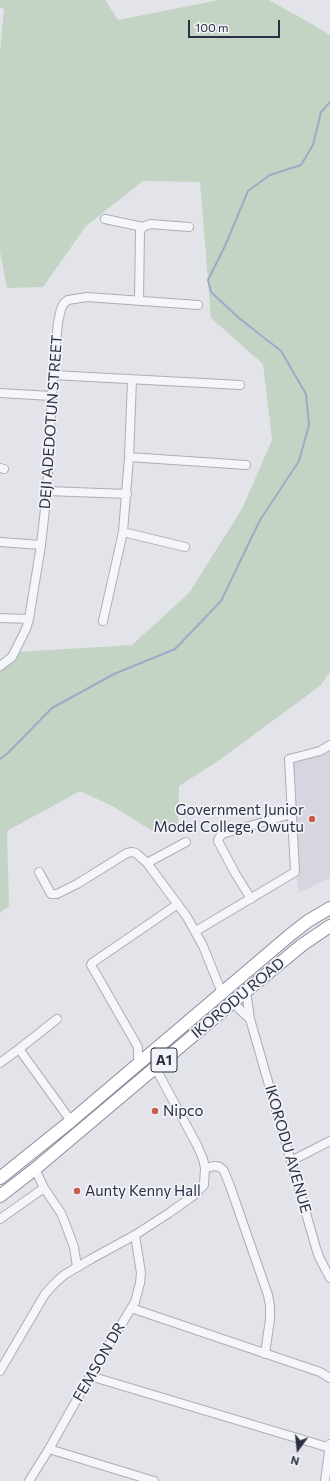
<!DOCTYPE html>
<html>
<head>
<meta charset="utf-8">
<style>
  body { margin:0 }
  #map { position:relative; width:330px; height:1481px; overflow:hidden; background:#e3e4ea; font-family:Commissioner,sans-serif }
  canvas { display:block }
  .north { position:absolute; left:278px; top:1429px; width:40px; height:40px; -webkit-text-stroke:3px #f2f3f8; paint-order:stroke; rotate:195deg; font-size:11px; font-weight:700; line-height:16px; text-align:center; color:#2b2e42 }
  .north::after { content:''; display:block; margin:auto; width:14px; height:18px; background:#2b2e42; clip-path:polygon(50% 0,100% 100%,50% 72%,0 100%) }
  .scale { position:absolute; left:188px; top:20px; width:92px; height:18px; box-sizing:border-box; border:2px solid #2b2e42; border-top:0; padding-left:5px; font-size:12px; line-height:14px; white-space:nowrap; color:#2b2e42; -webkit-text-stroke:3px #f2f3f8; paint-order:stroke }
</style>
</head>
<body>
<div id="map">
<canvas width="330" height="1481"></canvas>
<div class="north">N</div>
<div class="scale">100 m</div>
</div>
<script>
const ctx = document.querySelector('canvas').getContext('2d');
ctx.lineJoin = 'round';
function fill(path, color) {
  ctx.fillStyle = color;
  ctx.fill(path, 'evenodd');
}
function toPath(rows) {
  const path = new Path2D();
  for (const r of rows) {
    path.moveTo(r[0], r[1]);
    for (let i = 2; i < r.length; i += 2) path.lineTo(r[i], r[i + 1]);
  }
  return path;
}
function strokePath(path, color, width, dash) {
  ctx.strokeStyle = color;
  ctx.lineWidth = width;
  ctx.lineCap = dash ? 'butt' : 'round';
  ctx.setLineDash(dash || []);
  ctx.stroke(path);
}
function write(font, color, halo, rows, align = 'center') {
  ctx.font = font + ' Commissioner,sans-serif';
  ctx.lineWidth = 3.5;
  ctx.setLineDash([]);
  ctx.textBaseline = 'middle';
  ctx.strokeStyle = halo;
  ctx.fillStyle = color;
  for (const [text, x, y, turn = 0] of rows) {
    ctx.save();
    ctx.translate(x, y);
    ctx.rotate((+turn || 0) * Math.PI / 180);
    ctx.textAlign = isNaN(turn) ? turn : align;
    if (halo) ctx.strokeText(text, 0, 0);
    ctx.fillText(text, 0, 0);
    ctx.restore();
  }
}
fill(toPath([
  [330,749,330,878,298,893,291,760]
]), '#d5d6df');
fill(toPath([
  [0,0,105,0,118,20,219,0,269,0,310,23,330,35,330,672,320,686,221,759,179,786,178,826,154,832,114,807,80,791,7,831,9,906,0,913,0,665,17,652,132,645,189,593,242,509,272,440,263,364,211,318,200,182,143,181,86,226,43,287,7,288,0,252,0,51,4,10,0,7]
]), '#c4d4c4');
strokePath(toPath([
  [0,759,8,753,52,708,114,674,175,649,221,601,260,520,299,461,309,425,306,394,281,351,239,318,211,292,208,280,225,246,248,191,270,175,301,165,313,145,321,112,330,102]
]), '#a0a9c8', 2);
const minor = toPath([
  [105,219,143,227],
  [139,301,140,231,143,227,150,224,189,227],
  [53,375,240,385],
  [0,393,51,396],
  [129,457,246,465],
  [0,468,4,469],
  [47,491,127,494],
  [123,532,185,547],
  [0,542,41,545],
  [0,618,29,619],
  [103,621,123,532,129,457,132,380],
  [0,666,12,657,26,629,29,619,41,545,47,491,53,375,58,322,61,309,64,303,68,300,87,297,198,305],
  [147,863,186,842],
  [39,872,51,894,57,894,77,884,127,853,132,852,136,853,147,863,187,917,203,946,222,993],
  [251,899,235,873,218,841,219,838,222,834,291,814],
  [196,931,295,872,289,759,320,751,330,745],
  [246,991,250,1019,316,1248,319,1257,330,1278],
  [232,1002,250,1019],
  [19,1049,71,1121],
  [0,1063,19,1049,57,1019],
  [140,1063,138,1058,138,1047,91,965,92,963,178,904],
  [291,1161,330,1141],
  [205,1168,215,1166,220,1167,224,1171,230,1186,268,1295,270,1306,270,1319,265,1354],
  [35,1169,44,1188,61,1213,65,1223,74,1247,77,1267],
  [0,1219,44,1188],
  [131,1308,320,1372,330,1378],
  [0,1371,45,1294,55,1283,64,1275,91,1259,135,1235,169,1213,193,1196,204,1185,205,1168,203,1159,197,1145,155,1067],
  [90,1376,330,1448],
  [49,1449,154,1481],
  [29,1481,49,1449,90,1376,135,1302,140,1283,141,1273,135,1235],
  [325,1481,330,1444]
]);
const highway = toPath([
  [0,1178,71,1121,290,935,308,921,330,908],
  [0,1196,35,1169,239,997,302,945,330,926]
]);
strokePath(minor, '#acadb8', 10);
strokePath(highway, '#8b8ea0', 14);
strokePath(minor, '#f5f6f9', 8);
strokePath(highway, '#fff', 12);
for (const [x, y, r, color] of [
  [312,819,4,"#c85c4f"],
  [155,1111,4,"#c85c4f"],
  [77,1191,4,"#c85c4f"]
]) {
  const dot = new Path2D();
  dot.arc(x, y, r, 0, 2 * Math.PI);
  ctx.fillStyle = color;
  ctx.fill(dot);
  strokePath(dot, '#f2f3f8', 1.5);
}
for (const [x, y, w] of [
  [164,1060,26]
]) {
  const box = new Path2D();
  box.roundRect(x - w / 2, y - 12, w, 24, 3);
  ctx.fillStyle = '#f2f3f8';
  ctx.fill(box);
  strokePath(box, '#2b2e42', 1);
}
write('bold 14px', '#2b2e42', null, [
  ["A1",164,1060]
]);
write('15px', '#2b2e42', '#f2f3f8', [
  ["DEJI ADEDOTUN STREET",51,422,-86],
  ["IKORODU ROAD",238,998,-40],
  ["IKORODU AVENUE",288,1149,74],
  ["FEMSON DR",99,1362,-60]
]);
write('15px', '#2b2e42', '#f2f3f8', [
  ["Government Junior",304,810,"right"],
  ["Model College, Owutu",304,827,"right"],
  ["Nipco",163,1111],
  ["Aunty Kenny Hall",85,1191]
], 'left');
</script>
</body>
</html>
